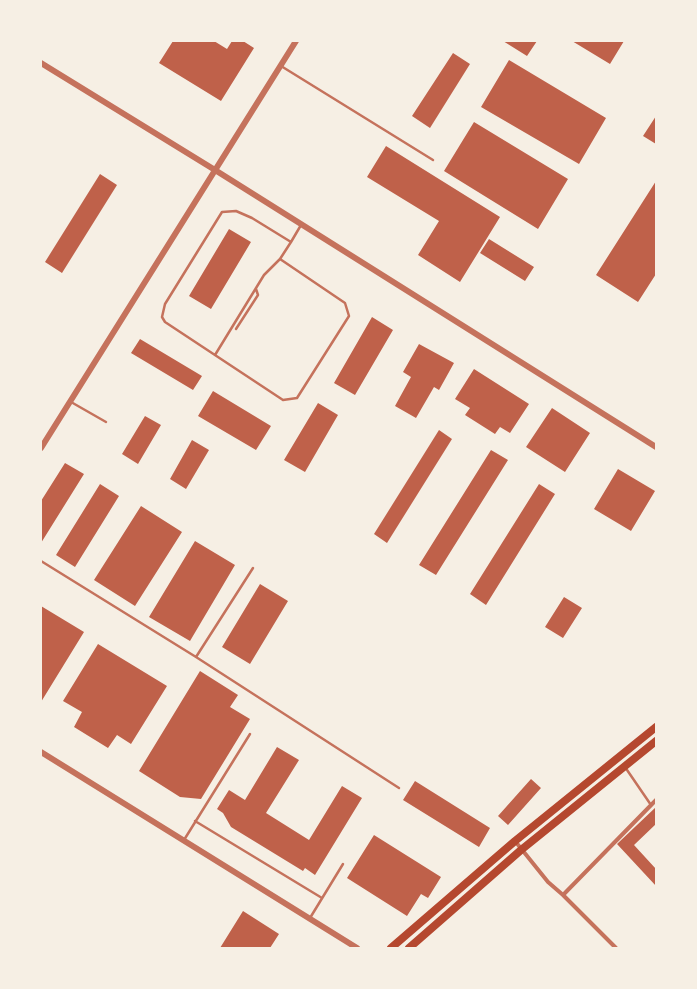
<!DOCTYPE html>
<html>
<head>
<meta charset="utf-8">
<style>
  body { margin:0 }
  #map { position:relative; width:697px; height:989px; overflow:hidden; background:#f6efe4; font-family:"Sofia Sans Condensed",sans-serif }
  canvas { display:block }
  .frame { position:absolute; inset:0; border:42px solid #f6efe4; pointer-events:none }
</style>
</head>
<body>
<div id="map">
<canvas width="697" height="989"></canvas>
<div class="frame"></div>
</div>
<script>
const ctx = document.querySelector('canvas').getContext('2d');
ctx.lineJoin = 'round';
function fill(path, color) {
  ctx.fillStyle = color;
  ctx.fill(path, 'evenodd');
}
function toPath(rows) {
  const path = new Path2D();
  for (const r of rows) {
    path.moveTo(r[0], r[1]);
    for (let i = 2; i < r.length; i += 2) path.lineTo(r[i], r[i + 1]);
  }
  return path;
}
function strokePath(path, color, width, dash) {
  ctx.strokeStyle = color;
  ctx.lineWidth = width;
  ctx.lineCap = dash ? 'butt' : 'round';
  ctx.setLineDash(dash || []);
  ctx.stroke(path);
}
fill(toPath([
  [173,41,214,41,227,49,232,41,243,41,254,48,221,101,159,63],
  [503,41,537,41,527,56],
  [572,41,624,41,610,64],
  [453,53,470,64,430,128,412,116],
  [509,60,606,118,579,164,481,107],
  [656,116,656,144,643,136],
  [474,122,568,179,538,229,444,171],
  [386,146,500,217,460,282,418,255,439,221,367,177],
  [100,174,117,185,62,273,45,262],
  [656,181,656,274,638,302,596,275],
  [229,229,251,242,211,309,189,296],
  [489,239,534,267,525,281,480,253],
  [372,317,393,330,355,395,334,383],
  [140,339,202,376,193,390,131,353],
  [419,344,454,363,439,390,434,387,416,418,395,406,411,377,403,372],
  [474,369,529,404,510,433,500,427,495,434,465,415,470,408,455,399],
  [213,391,271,426,256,450,198,416],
  [318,403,338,415,305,472,284,460],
  [552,408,590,433,565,472,526,447],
  [145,416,161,425,138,464,122,454],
  [439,430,452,439,387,543,374,534],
  [192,440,209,450,186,489,170,479],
  [491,450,508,460,436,575,419,565],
  [65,463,84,474,41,543,41,501],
  [618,469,655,491,631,531,594,509],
  [100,484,119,496,75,567,56,555],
  [539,484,555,494,486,605,470,594],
  [141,506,182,532,135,606,94,580],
  [195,541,235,565,190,641,149,617],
  [260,584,288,601,250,664,222,647],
  [564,597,582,608,563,638,545,627],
  [41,606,84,632,41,702],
  [98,644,167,686,131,744,117,735,108,748,74,727,82,712,63,701],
  [200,671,238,695,230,707,250,719,201,799,180,797,139,771],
  [277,747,299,760,266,813,309,840,342,786,362,798,315,875,305,868,303,871,231,827,223,813,217,809,229,790,245,800],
  [531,779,541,788,508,825,498,816],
  [415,781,490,828,479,847,403,800],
  [656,807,656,824,634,845,656,869,656,886,617,844],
  [374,835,441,877,428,898,421,894,407,916,347,878],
  [243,911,279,934,270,948,220,948]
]), '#bf614a');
strokePath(toPath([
  [281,66,433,160],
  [291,242,301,225],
  [236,329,258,295,256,289],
  [215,355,264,275,280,259,291,242,252,218,236,211,222,212,165,304,162,317,165,322,283,400,297,398,349,316,345,303,280,259],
  [71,402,106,422],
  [41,561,196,657,399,788],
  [196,657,253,568],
  [625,767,651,805],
  [195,821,322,898],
  [184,840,250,734],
  [310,918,343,864]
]), '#c5725c', 2.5);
strokePath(toPath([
  [515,841,548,882,563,895,616,948],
  [563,895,656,800]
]), '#c5725c', 4);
strokePath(toPath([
  [41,63,215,170,656,447],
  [41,448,296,41],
  [41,752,357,948]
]), '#c5725c', 6);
strokePath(toPath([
  [391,948,515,841,656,727],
  [409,948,521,850,656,741]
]), '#b5482f', 8);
</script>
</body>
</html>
